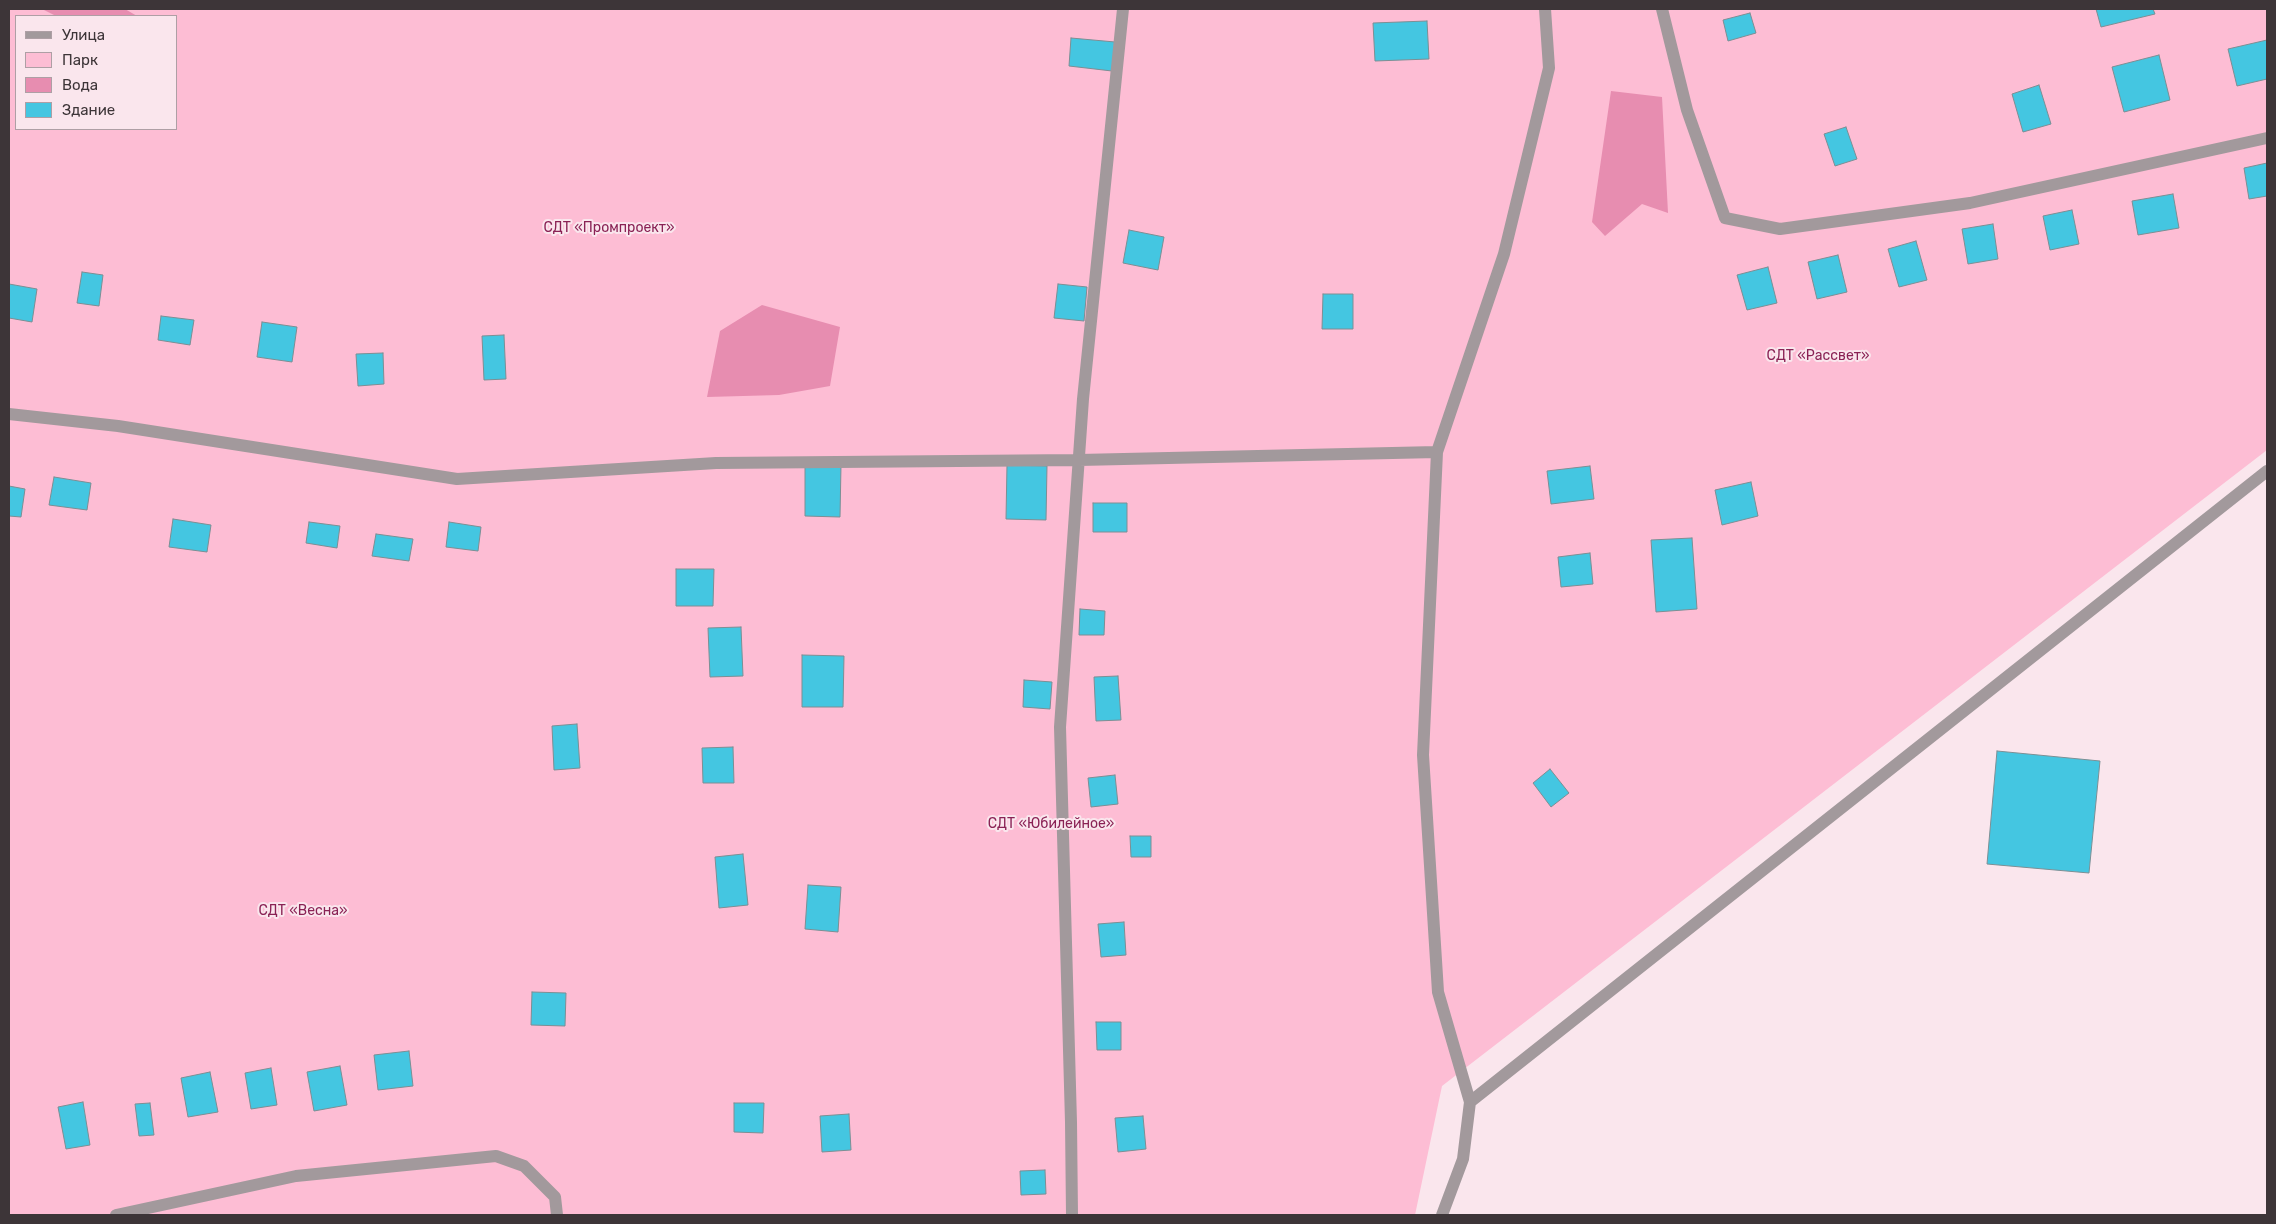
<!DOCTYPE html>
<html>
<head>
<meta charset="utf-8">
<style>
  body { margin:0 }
  #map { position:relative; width:2276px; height:1224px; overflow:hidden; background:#fae6ed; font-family:Rubik,sans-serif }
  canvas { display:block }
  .frame { position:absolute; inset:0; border:10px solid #3d3538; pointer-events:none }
  .legend { position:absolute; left:15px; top:15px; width:162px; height:115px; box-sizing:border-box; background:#fae6ed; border:1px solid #ae9fa5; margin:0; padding:6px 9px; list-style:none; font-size:15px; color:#3d3538 }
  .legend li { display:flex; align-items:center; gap:10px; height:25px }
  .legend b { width:25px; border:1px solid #ae9fa5 }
</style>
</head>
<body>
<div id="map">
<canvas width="2276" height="1224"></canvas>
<div class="frame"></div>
<ul class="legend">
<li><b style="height:6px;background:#a2999c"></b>Улица</li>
<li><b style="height:14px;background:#fdbdd4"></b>Парк</li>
<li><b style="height:14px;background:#e78db0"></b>Вода</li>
<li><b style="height:14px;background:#44c6e1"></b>Здание</li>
</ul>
</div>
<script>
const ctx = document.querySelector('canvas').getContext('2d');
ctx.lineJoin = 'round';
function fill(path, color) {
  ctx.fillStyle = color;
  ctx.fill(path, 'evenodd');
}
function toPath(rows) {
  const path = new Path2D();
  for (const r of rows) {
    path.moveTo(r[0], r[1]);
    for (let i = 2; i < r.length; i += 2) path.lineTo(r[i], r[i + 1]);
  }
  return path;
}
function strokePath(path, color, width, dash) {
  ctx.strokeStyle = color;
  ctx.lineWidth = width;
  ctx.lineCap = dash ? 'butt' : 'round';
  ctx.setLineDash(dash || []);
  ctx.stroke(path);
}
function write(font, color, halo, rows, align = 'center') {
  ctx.font = font + ' Rubik,sans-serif';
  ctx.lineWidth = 4;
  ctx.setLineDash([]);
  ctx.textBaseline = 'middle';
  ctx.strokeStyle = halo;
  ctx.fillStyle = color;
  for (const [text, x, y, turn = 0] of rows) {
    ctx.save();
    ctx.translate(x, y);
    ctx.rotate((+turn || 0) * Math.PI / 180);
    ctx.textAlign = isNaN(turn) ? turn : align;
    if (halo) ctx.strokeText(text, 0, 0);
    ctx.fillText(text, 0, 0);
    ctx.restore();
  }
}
fill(toPath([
  [9,9,2267,9,2267,450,1442,1086,1415,1215,9,1215],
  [16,16,176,16,176,129,16,129]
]), '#fdbdd4');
fill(toPath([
  [42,9,125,9,137,16,56,16],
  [1611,91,1662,97,1668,213,1642,204,1605,236,1592,222],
  [762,305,840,327,830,386,779,395,707,397,720,331]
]), '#e78db0');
const building = toPath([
  [2096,9,2153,9,2155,14,2101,27,2096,9],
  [1750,13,1756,33,1728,41,1723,20,1750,13],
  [1427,21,1429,59,1375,61,1373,23,1427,21],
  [1071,38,1115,42,1112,71,1069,66,1071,38],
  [2267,40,2267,79,2237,86,2228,49,2267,40],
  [2159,55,2170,100,2124,112,2112,67,2159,55],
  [2039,85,2051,124,2023,132,2012,94,2039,85],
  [1846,127,1857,159,1835,166,1824,134,1846,127],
  [2267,163,2267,196,2249,199,2244,168,2267,163],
  [2173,194,2179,228,2138,235,2132,201,2173,194],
  [2072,210,2079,244,2050,250,2043,216,2072,210],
  [1993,224,1998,259,1968,264,1962,229,1993,224],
  [1129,230,1164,237,1158,270,1123,263,1129,230],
  [1916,241,1927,280,1899,287,1888,249,1916,241],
  [1838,255,1847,292,1817,299,1808,262,1838,255],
  [1768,267,1777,303,1747,310,1737,275,1768,267],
  [82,272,103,275,99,306,77,303,82,272],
  [9,284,37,289,32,322,9,318,9,284],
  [1058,284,1087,287,1084,321,1054,318,1058,284],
  [1323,294,1353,294,1353,329,1322,329,1323,294],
  [161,316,194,320,190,345,158,340,161,316],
  [262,322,297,327,292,362,257,357,262,322],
  [504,335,506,379,484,380,482,336,504,335],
  [383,353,384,384,358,386,356,354,383,353],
  [805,465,841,465,840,517,805,516,805,465],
  [1007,465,1047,466,1046,520,1006,519,1007,465],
  [1590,466,1594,499,1551,504,1547,471,1590,466],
  [54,477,91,483,87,510,49,505,54,477],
  [1751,482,1758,516,1722,525,1715,490,1751,482],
  [9,486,25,489,21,517,9,516,9,486],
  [1093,503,1127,503,1127,532,1093,532,1093,503],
  [173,519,211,525,207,552,169,547,173,519],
  [309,522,340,526,337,548,306,543,309,522],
  [449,522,481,527,478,551,446,547,449,522],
  [376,534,413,539,409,561,372,556,376,534],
  [1692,538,1697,609,1656,612,1651,540,1692,538],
  [1590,553,1593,584,1561,587,1558,557,1590,553],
  [676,569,714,569,713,606,676,606,676,569],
  [1080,609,1105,611,1104,635,1079,635,1080,609],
  [741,627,743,676,710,677,708,628,741,627],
  [802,655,844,656,843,707,802,707,802,655],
  [1118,676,1121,720,1096,721,1094,677,1118,676],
  [1024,680,1052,682,1050,709,1023,707,1024,680],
  [577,724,580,768,554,770,552,726,577,724],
  [733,747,734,783,703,783,702,748,733,747],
  [1997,751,2100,761,2089,873,1987,864,1997,751],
  [1550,769,1569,793,1551,807,1533,783,1550,769],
  [1115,775,1118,804,1091,807,1088,778,1115,775],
  [1130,836,1151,836,1151,857,1131,857,1130,836],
  [743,854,748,905,719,908,715,857,743,854],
  [808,885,841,887,838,932,805,929,808,885],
  [1124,922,1126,955,1101,957,1098,924,1124,922],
  [532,992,566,993,565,1026,531,1025,532,992],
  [1096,1022,1121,1022,1121,1050,1097,1050,1096,1022],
  [409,1051,413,1086,378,1090,374,1055,409,1051],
  [340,1066,347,1105,314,1111,307,1072,340,1066],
  [271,1068,277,1105,251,1109,245,1073,271,1068],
  [210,1072,218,1112,188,1117,181,1078,210,1072],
  [83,1102,90,1145,66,1149,58,1107,83,1102],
  [150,1103,154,1135,139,1136,135,1104,150,1103],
  [734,1103,764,1103,763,1133,734,1132,734,1103],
  [849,1114,851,1150,822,1152,820,1116,849,1114],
  [1143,1116,1146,1149,1118,1152,1115,1118,1143,1116],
  [1045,1170,1046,1194,1021,1195,1020,1171,1045,1170]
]);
fill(building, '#44c6e1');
strokePath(building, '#7c8f94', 1);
strokePath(toPath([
  [1662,9,1687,110,1725,218,1780,229,1970,203,2267,138],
  [9,414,118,426,457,479,716,463,1079,460,1437,452],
  [1470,1102,1438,992,1423,755,1437,452,1504,254,1549,68,1545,9],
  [116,1215,296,1176,496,1156,524,1166,555,1197,557,1215],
  [1072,1215,1071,1122,1060,727,1083,399,1123,9],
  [1442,1215,1463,1159,1470,1102,2267,471]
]), '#a2999c', 12);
write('14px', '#8a2255', '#fae6ed', [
  ["СДТ «Промпроект»",609,228],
  ["СДТ «Рассвет»",1818,356],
  ["СДТ «Юбилейное»",1051,824],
  ["СДТ «Весна»",303,911]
]);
</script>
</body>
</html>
